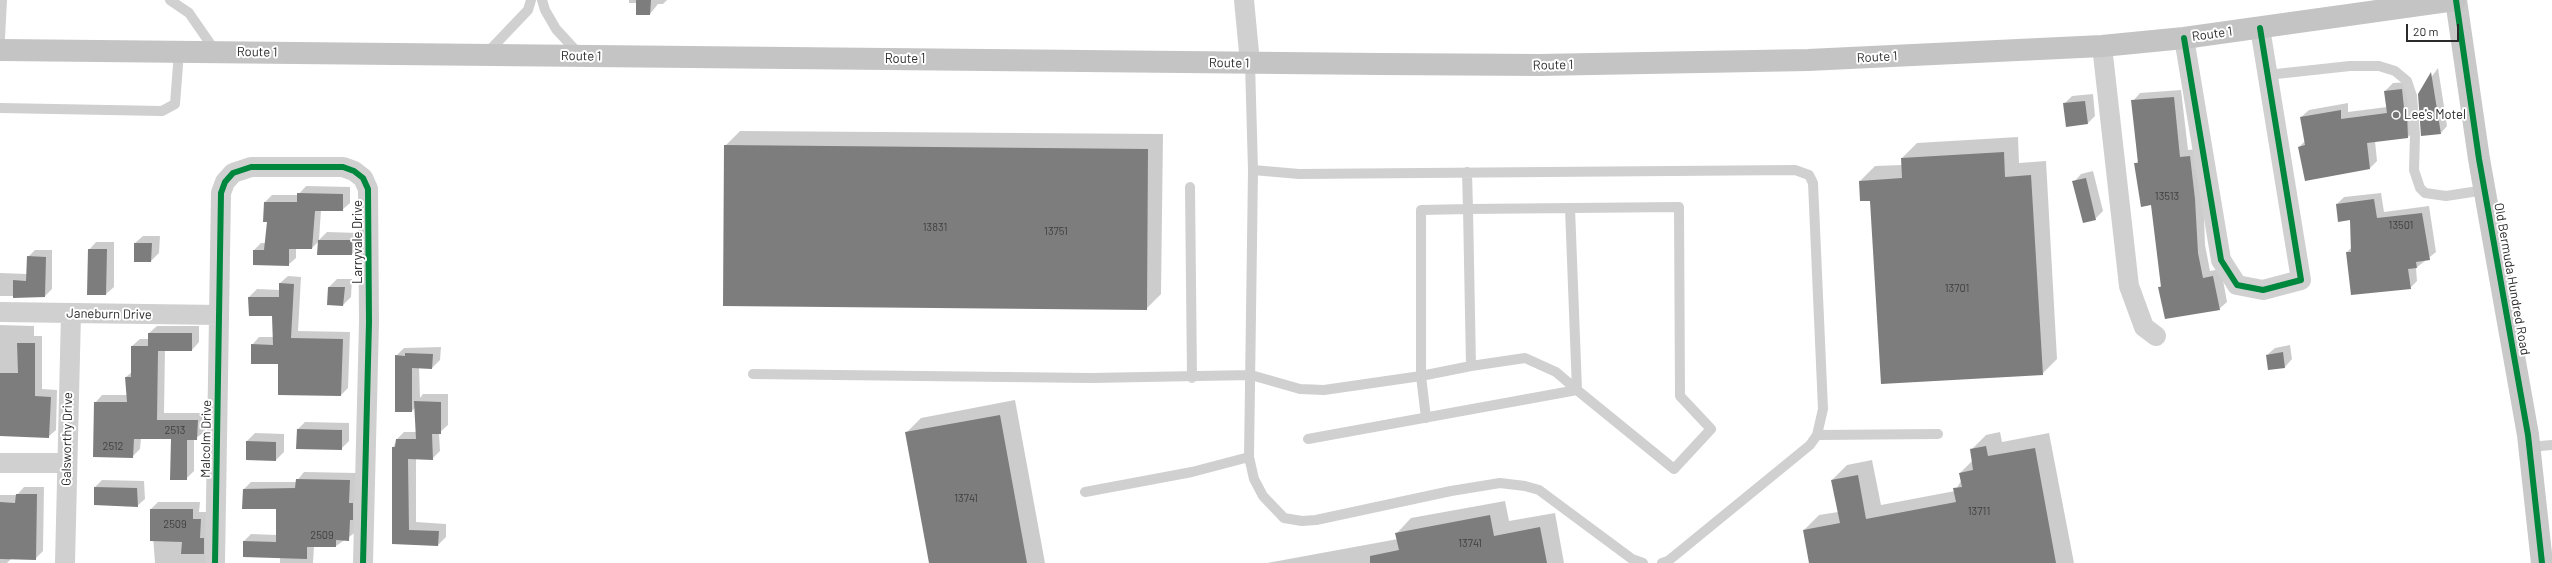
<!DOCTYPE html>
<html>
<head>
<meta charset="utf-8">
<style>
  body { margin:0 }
  #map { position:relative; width:2552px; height:563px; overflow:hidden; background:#fff; font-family:Barlow,sans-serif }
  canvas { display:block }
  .scale { position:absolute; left:2406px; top:24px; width:53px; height:18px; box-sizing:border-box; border:2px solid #2b2b2b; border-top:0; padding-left:5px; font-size:12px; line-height:14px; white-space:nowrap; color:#2b2b2b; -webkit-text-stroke:3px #fff; paint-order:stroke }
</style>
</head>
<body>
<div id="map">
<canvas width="2552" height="563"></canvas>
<div class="scale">20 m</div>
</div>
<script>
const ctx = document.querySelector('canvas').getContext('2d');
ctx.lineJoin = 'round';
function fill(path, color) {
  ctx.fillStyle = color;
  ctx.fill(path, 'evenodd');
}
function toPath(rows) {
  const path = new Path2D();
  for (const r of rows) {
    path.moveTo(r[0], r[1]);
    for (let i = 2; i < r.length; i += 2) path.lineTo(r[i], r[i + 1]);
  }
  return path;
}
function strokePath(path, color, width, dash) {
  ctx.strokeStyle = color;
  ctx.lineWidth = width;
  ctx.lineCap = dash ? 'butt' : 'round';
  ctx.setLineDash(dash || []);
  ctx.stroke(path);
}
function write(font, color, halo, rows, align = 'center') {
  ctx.font = font + ' Barlow,sans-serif';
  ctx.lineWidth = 4;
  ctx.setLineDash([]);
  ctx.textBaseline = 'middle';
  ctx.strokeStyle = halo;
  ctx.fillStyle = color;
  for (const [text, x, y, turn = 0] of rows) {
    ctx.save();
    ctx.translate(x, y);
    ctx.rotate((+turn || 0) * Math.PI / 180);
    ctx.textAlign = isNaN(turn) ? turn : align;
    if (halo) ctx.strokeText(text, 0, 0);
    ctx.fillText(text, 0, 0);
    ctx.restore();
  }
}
fill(toPath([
  [629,0,667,0,663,4,658,4,650,14,637,3,629,3],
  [2438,68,2447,126,2441,133,2419,94],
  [2409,82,2415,130,2408,137,2375,141,2377,161,2370,168,2306,180,2299,147,2306,140,2301,117,2309,110,2348,103,2348,112,2387,107,2385,91,2393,83],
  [2181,90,2188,150,2197,149,2203,190,2205,245,2210,271,2221,269,2227,302,2219,309,2159,287,2162,285,2152,204,2136,163,2139,160,2133,101,2140,93],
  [2093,94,2095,116,2088,123,2064,104,2072,96],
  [740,131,1163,134,1161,294,1146,309,725,146],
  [2018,137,2019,163,2046,161,2057,359,2042,374,1871,200,1860,181,1875,166,1902,165,1902,158,1917,143],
  [2093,171,2103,211,2095,219,2074,182,2081,174],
  [306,186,350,187,350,203,342,210,321,210,319,240,327,232,359,233,360,246,352,254,319,241,312,248,296,248,296,258,288,265,254,250,261,243,266,243,268,221,265,202,272,195,298,195],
  [2381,193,2384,212,2429,206,2436,252,2416,268,2417,281,2410,288,2347,252,2352,247,2351,219,2337,204,2344,197],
  [143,236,160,236,159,253,151,261,135,243],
  [96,242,114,242,114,287,106,294,88,294,89,250],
  [35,250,52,250,52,289,45,296,0,296,0,273,27,274,28,257],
  [288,276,301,277,298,331,350,332,348,388,341,395,279,363,252,345,259,337,274,337,273,315,250,315,249,297,257,289,280,290,280,283],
  [337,279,352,279,351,297,343,305,328,304,329,287],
  [0,325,34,326,34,336,42,336,42,389,57,390,56,430,48,437,0,435],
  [157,326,199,326,199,342,192,350,165,350,164,413,205,413,205,432,194,439,194,471,186,479,172,438,141,438,140,449,132,457,95,403,102,395,127,395,126,377,132,372,132,346,140,339,149,339,149,333],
  [2290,345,2292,359,2285,367,2267,355,2275,348],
  [441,347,440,360,432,368,419,367,420,398,423,394,448,394,448,425,439,433,440,451,432,459,416,458,416,522,446,524,446,537,438,545,393,543,393,448,397,439,404,432,417,432,416,407,412,411,396,356,404,348],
  [1015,400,1045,563,930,563,906,433,921,418],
  [305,422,349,423,349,441,341,449,298,429],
  [2000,432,2002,442,2049,433,2074,563,1810,563,1804,530,1819,515,1838,512,1832,480,1847,465,1872,460,1881,505,1955,491,1961,481,1960,473,1973,460,1971,450,1986,435],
  [255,433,284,434,284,452,276,460,247,459,247,441],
  [304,472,357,473,356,532,336,546,314,546,313,563,280,563,280,557,244,556,244,541,251,534,277,535,277,508,244,489,251,482,296,482],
  [102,480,144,481,145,499,137,506,95,487],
  [24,487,44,487,43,551,35,559,11,559,7,563,0,563,0,495,17,495],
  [1505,501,1509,521,1555,513,1564,563,1267,563,1398,539,1397,533,1411,518],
  [158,502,200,502,199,512,207,512,206,563,155,563,151,509]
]), '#0003');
fill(toPath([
  [636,0,651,0,650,15,636,15],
  [2431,72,2441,134,2421,136,2418,94],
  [2402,89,2405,117,2407,113,2408,138,2367,143,2370,169,2305,181,2298,147,2305,145,2300,117,2341,110,2341,119,2387,113,2384,91],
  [2174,97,2180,157,2190,156,2195,199,2198,253,2203,278,2213,276,2220,310,2165,319,2158,287,2161,287,2151,205,2141,207,2134,163,2138,163,2131,100],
  [2085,101,2088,124,2066,127,2063,103],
  [724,145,1148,149,1147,310,723,306],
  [2004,152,2005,177,2031,175,2043,375,1881,384,1870,201,1860,201,1859,181,1902,178,1901,158],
  [2086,178,2096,220,2083,223,2072,181],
  [297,193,343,194,343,211,315,211,312,249,289,249,289,266,253,265,253,250,264,250,267,222,263,222,264,202,297,202],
  [2374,199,2377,218,2422,213,2430,260,2416,262,2417,268,2408,269,2411,289,2351,295,2346,252,2351,252,2350,220,2338,222,2336,204],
  [318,240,352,240,352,255,317,255],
  [134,243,152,243,151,262,134,262],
  [88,249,107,249,106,295,87,295],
  [27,256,46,257,45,297,13,298,13,280,26,281],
  [279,283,294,284,291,338,343,339,341,396,278,395,278,364,251,364,251,344,273,345,272,316,249,316,248,297,279,297],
  [328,287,345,287,343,306,327,305],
  [148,333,192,333,192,351,158,351,157,420,198,420,197,440,187,440,187,480,170,480,171,439,134,439,133,458,93,457,94,402,127,402,125,377,131,377,131,346,148,346],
  [17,343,35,343,35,396,51,397,49,438,0,436,0,373,18,373],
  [2283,352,2285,368,2268,370,2266,355],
  [405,353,433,354,432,369,412,368,412,412,395,412,395,355,405,356],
  [414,401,441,402,441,434,432,434,433,460,408,459,409,530,439,531,438,546,392,544,392,447,395,447,396,439,416,439],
  [1000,415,1027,563,929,563,905,432],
  [297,429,342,430,342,450,296,449],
  [246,441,276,442,276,461,246,460],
  [1986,446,1988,456,2035,448,2056,563,1809,563,1803,530,1840,523,1831,480,1858,475,1866,519,1956,502,1953,488,1962,487,1959,473,1973,470,1970,449],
  [296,479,350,480,349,503,353,503,353,520,350,520,349,541,336,540,336,547,307,547,307,559,243,557,243,541,276,542,276,509,242,509,243,489,295,488],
  [94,487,137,488,138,507,94,505],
  [16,494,37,494,36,560,0,559,0,502,15,503],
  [150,509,193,509,193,519,201,519,200,538,204,538,204,554,181,554,182,542,150,541],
  [1490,515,1494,536,1540,527,1547,563,1370,563,1370,556,1399,550,1395,533]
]), '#7d7d7d');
strokePath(toPath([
  [170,0,189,13,216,52],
  [542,0,545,10,556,29,579,54],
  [0,38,2,0],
  [487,53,528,10,531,0],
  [1250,63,1253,170,1249,457,1254,479,1263,496,1284,518,1302,521,1316,520,1451,491,1500,483,1525,486,1539,490,1632,559,1643,563],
  [2267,75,2350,66,2379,66,2395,71,2407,81,2412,96,2415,135,2414,170,2420,188,2425,193,2446,196,2485,190],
  [0,108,162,111,175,104,179,52],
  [1253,170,1299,174,1795,170,1809,175,1813,183,1823,409,1817,435,1810,445,1668,561,1662,563],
  [1190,187,1192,378],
  [1570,208,1577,390],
  [753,374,1091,378,1251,375,1300,389,1324,390,1421,376,1421,210,1468,209,1471,366,1525,358,1556,372,1577,390],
  [1426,418,1421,376,1471,366],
  [1817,435,1938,434],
  [1308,439,1577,390,1674,469,1711,429,1680,396,1679,207,1468,209,1467,172],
  [2530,447,2552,445],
  [1085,492,1192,472,1249,457]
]), '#d0d0d0', 10);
strokePath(toPath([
  [1244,0,1250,63],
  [2184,38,2221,260,2237,285,2263,290,2301,280,2260,28],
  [2102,46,2129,286,2144,327,2156,336],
  [0,312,219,315],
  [0,463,67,463],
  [65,563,71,314],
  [215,563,221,193,225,182,233,173,251,167,343,167,354,171,363,178,368,189,369,322,363,563]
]), '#d0d0d0', 20);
strokePath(toPath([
  [2456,0,2479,159,2528,435,2542,563]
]), '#c9c9c9', 22);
strokePath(toPath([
  [0,50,1380,64,1539,65,1808,60,2102,46,2184,38,2455,0]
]), '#c4c4c4', 22);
strokePath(toPath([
  [2456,0,2479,159,2528,435,2542,563],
  [2184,38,2221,260,2237,285,2263,290,2301,280,2260,28],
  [215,563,221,193,225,182,233,173,251,167,343,167,354,171,363,178,368,189,369,322,363,563]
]), '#00873e', 6);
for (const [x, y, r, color] of [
  [2396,115,4,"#757575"]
]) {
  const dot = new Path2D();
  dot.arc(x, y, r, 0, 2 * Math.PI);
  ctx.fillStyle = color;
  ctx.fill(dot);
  strokePath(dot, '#fff', 1.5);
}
write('11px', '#404040', null, [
  ["13513",2167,196],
  ["13501",2401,225],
  ["13831",935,227],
  ["13751",1056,231],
  ["13701",1957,288],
  ["2513",175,430],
  ["2512",113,446],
  ["13741",966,498],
  ["13711",1979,511],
  ["2509",175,524],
  ["2509",322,535],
  ["13741",1470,543]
]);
write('13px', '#2b2b2b', '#fff', [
  ["Route 1",2212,34,-8],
  ["Route 1",257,52,1],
  ["Route 1",581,56,1],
  ["Route 1",1877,57,-3],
  ["Route 1",905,59],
  ["Route 1",1229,63,1],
  ["Route 1",1553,65,-1],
  ["Larryvale Drive",358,242,-90],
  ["Old Bermuda Hundred Road",2512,279,80],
  ["Janeburn Drive",109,314,1],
  ["Galsworthy Drive",67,439,-89],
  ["Malcolm Drive",206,439,-89]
]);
write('13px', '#2b2b2b', '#fff', [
  ["Lee's Motel",2404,115]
], 'left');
</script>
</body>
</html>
